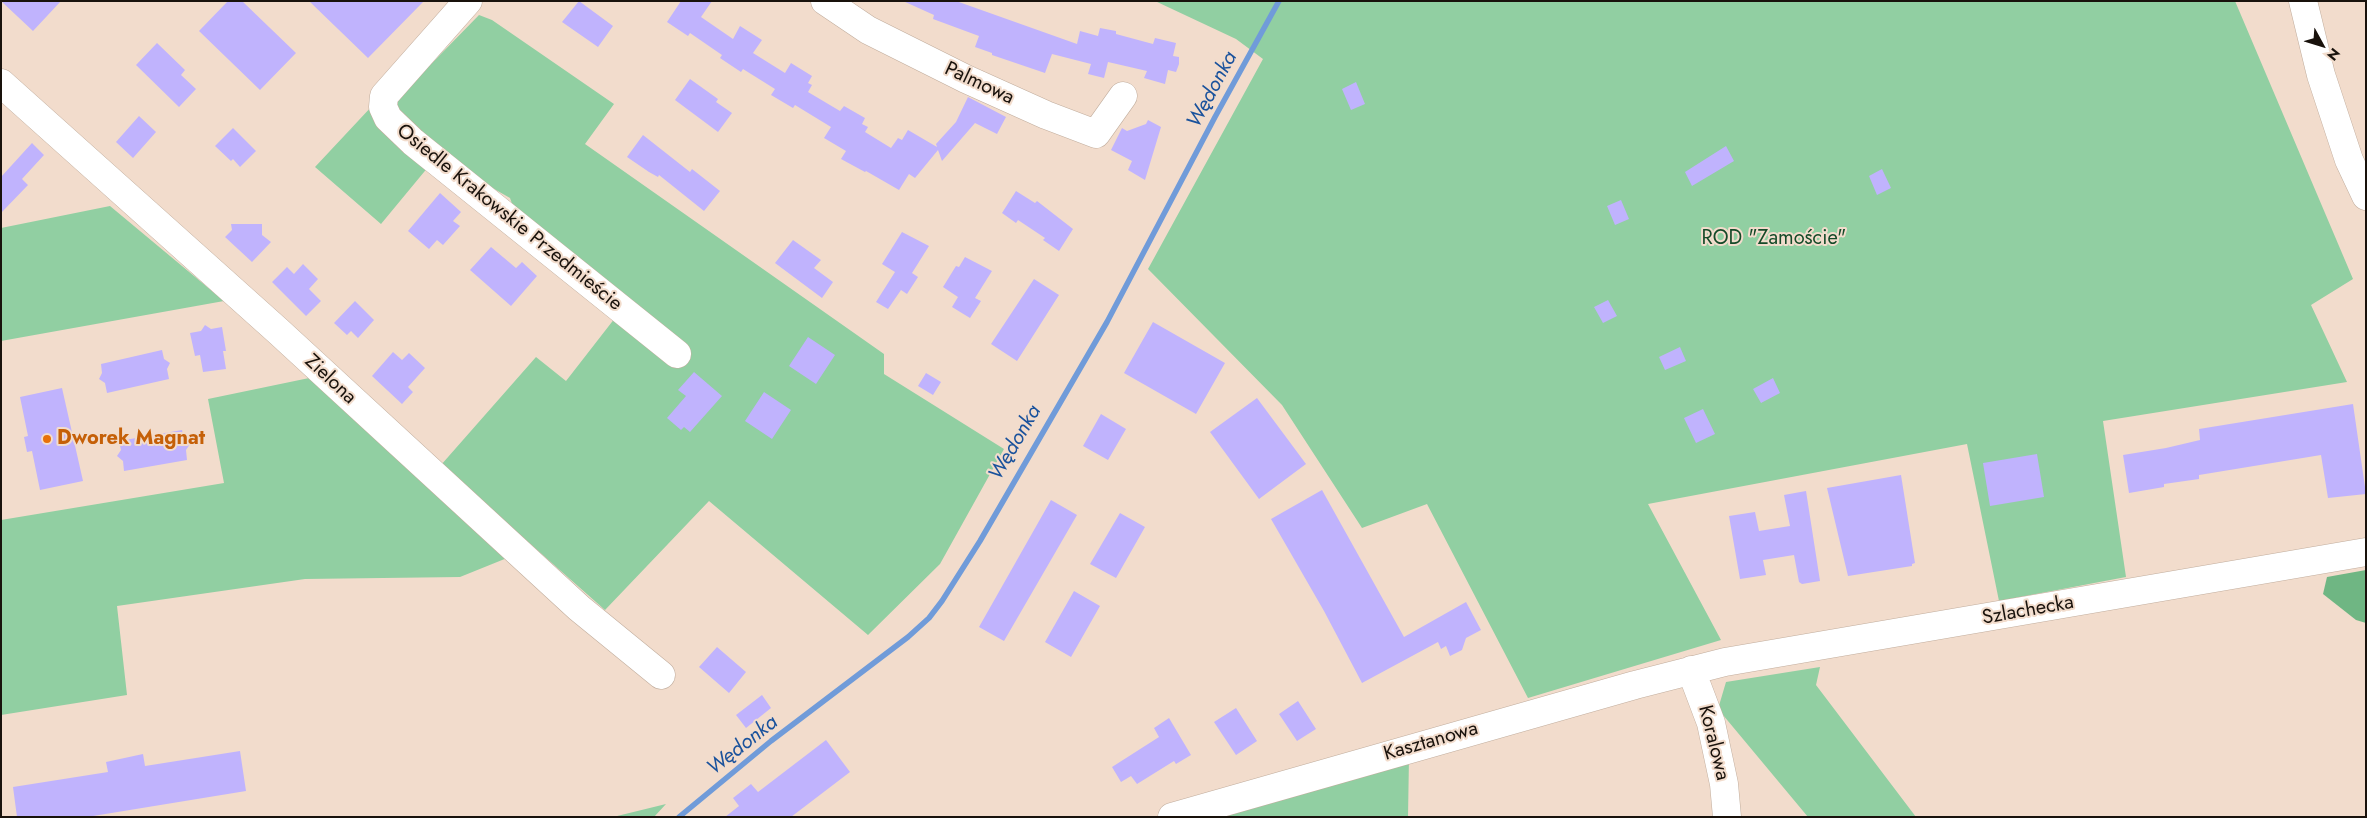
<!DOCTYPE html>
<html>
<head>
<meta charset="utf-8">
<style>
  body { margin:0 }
  #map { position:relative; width:2367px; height:818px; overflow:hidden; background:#f2dccc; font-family:Jost,sans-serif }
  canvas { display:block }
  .frame { position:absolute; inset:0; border:2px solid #19120c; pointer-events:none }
  .north { position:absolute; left:2297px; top:20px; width:50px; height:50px; -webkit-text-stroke:4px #f2dccc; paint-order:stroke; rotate:129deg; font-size:14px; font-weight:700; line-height:20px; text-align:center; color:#19120c }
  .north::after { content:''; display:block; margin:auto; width:18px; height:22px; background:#19120c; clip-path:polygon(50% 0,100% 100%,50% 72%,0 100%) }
</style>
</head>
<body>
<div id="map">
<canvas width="2367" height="818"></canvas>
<div class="frame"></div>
<div class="north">N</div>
</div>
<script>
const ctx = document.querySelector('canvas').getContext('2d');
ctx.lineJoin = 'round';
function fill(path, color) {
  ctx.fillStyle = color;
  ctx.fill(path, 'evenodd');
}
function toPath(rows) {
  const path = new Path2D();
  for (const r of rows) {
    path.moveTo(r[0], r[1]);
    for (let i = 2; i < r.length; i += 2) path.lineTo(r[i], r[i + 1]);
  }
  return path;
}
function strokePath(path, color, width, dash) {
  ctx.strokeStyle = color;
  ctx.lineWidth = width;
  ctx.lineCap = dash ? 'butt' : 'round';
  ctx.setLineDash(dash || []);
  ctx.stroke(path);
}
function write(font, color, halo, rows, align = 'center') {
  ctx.font = font + ' Jost,sans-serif';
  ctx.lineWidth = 4;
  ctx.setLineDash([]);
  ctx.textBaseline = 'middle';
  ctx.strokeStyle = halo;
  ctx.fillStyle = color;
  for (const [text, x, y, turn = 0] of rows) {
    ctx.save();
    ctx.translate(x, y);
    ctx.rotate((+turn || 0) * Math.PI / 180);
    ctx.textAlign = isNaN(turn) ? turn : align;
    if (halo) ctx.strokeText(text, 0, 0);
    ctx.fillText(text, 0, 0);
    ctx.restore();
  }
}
fill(toPath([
  [1155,1,2235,1,2353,279,2311,305,2347,382,2103,421,2126,577,1999,601,1967,444,1648,504,1721,640,1528,698,1427,504,1362,528,1282,405,1148,269,1263,59,1236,39],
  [479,15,492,20,614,104,585,144,884,354,884,374,1004,449,940,564,868,635,709,501,605,610,441,465,536,357,566,381,615,318,516,215,510,198,489,186,397,116,395,101],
  [373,105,429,166,381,224,315,167],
  [110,206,224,301,1,341,1,228],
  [314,377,512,556,460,577,305,579,117,606,127,695,1,715,1,520,224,483,208,399],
  [1820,667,1816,685,1916,817,1808,817,1718,709,1726,682],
  [1409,757,1408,817,1213,817],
  [666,804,654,817,613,817]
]), '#91cfa2');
fill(toPath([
  [2366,570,2366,623,2356,620,2323,594,2327,577]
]), '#6fb683');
strokePath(toPath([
  [679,817,771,741,908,637,929,618,942,601,980,541,1107,322,1215,117,1279,1]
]), '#709bd9', 5.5);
fill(toPath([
  [1,1,61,1,33,31],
  [228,1,242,1,296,53,260,90,199,31],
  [309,1,424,1,368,58],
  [579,1,613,26,598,47,562,22],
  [681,1,712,1,701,17,733,39,740,26,762,40,753,53,785,73,791,63,812,76,808,83,812,85,808,92,840,111,844,106,865,118,862,124,868,127,865,132,891,148,898,138,902,140,908,130,937,147,936,144,956,122,968,97,1006,117,997,134,975,123,942,161,938,150,915,178,909,174,899,190,866,171,865,172,841,159,846,151,824,138,831,127,795,105,793,108,771,95,775,89,743,69,741,72,720,58,722,55,690,33,688,36,667,22],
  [903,1,956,1,1077,44,1080,31,1098,36,1100,28,1116,31,1116,34,1153,44,1155,38,1176,43,1173,56,1179,57,1179,64,1176,72,1168,70,1165,84,1144,78,1147,71,1108,62,1104,78,1088,74,1091,64,1052,54,1045,73,992,55,992,53,975,47,979,36,933,19,934,15],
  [157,43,185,70,181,75,196,89,179,107,136,65],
  [690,79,718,99,716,102,732,113,718,132,675,100],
  [1356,82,1365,104,1351,110,1342,89],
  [139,116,156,132,133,158,116,142],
  [1148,120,1161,127,1145,180,1128,170,1132,161,1111,150,1122,128,1127,131,1146,124],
  [233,128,256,151,240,167,233,159,231,161,215,146],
  [643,135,690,172,692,169,720,191,704,211,659,175,658,177,649,172,627,157],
  [32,143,44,155,22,179,28,185,1,213,1,177],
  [1726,146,1734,161,1692,186,1685,172],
  [1882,169,1891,188,1877,195,1869,176],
  [1016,191,1035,203,1037,201,1073,229,1059,251,1043,240,1045,238,1018,220,1016,223,1002,213],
  [440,193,461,212,453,221,460,226,443,245,437,240,429,249,408,231],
  [1621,200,1629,219,1615,225,1607,206],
  [231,224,262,224,262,235,271,242,252,262,225,237,232,230],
  [902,232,929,246,912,273,918,277,907,294,901,290,888,309,876,302,895,272,882,264],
  [793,240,821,260,814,268,833,282,822,298,775,263],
  [491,247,516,268,522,262,537,276,511,306,470,270],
  [965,257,992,271,975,298,981,301,970,318,952,307,958,297,943,287,956,266,959,267],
  [303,264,318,279,309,289,321,301,306,316,272,282,287,267,294,274],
  [1034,279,1059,295,1017,361,991,344],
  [1608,300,1617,316,1603,323,1594,307],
  [355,301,374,320,358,338,351,331,347,335,334,323],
  [1153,322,1225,363,1196,414,1124,373],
  [205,325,211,329,222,327,226,351,223,351,226,369,203,372,200,355,195,356,190,333,201,331],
  [808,337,835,355,816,384,789,366],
  [1680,347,1686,361,1665,370,1659,357],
  [162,350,164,359,170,363,167,369,169,379,107,393,105,383,99,379,102,373,101,364],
  [393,352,402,360,409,353,425,368,408,387,413,392,402,404,372,376],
  [694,372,722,396,690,432,684,427,681,430,667,418,686,396,678,390],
  [926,373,941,382,933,395,918,386],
  [1773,378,1780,393,1761,403,1753,389],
  [62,388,83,481,40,490,32,451,27,452,24,437,28,436,20,397],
  [764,392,791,410,772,439,745,421],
  [1257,398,1306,464,1259,499,1210,432],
  [2353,404,2366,494,2328,498,2321,455,2199,475,2199,479,2164,484,2164,487,2129,493,2123,455,2166,448,2200,440,2199,429],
  [1703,409,1715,434,1696,443,1684,418],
  [1101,414,1126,429,1108,460,1083,446],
  [182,430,184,439,190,444,186,450,187,460,124,471,123,461,117,456,121,450,119,441],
  [2037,454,2044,497,1990,506,1983,463],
  [1901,475,1915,563,1912,564,1912,566,1848,576,1827,488],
  [1322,490,1404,637,1466,602,1481,630,1466,638,1462,650,1450,656,1446,646,1441,649,1438,642,1362,683,1324,611,1271,519],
  [1806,491,1820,581,1802,584,1799,582,1794,555,1763,560,1766,575,1740,579,1729,516,1755,512,1759,531,1790,526,1784,495],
  [1051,500,1077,515,1004,641,979,627],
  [1120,513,1145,527,1116,578,1090,564],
  [1074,591,1100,606,1071,657,1045,642],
  [717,647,746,672,729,693,699,667],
  [762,695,771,708,746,728,736,715],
  [1298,701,1316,729,1297,741,1279,714],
  [1236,708,1257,741,1236,755,1214,722],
  [1169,718,1191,755,1176,764,1174,761,1137,784,1131,776,1121,782,1112,767,1159,737,1154,728],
  [826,740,850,772,791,817,725,817,739,806,733,798,751,784,758,792],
  [240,751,246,791,87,817,17,817,13,787,108,772,106,762,143,754,145,766]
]), '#c0b3fd');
const minor = toPath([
  [468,1,384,96,383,107,388,118,413,142,677,354],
  [825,1,868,30,966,79,1046,115,1096,134,1123,96],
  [2303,1,2321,75,2349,160,2366,196],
  [1,83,278,331,579,608,661,675],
  [1691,670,1711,723,1724,784,1727,817],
  [1172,817,1635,685,1725,662,2366,552]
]);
strokePath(minor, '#c1ad9d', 29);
strokePath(minor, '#fff', 28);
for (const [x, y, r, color] of [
  [47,439,5,"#e8710a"]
]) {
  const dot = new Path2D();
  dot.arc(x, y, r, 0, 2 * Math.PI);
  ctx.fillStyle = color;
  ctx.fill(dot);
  strokePath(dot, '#f2dccc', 2);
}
write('20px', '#19120c', '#f2dccc', [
  ["Palmowa",979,84,25],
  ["Osiedle Krakowskie Przedmieście",509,218,39],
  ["Zielona",330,380,43],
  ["Szlachecka",2028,611,-10],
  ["Kasztanowa",1431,742,-16],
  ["Koralowa",1713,743,76]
]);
write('20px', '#144a28', '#f2dccc', [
  ["ROD \"Zamoście\"",1774,239]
]);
write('bold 20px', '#c56008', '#f2dccc', [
  ["Dworek Magnat",57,439]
], 'left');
write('italic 21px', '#1a529c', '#f2dccc', [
  ["Wędonka",1213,90,-62],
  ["Wędonka",1016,443,-60],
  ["Wędonka",743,746,-38]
]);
</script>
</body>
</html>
